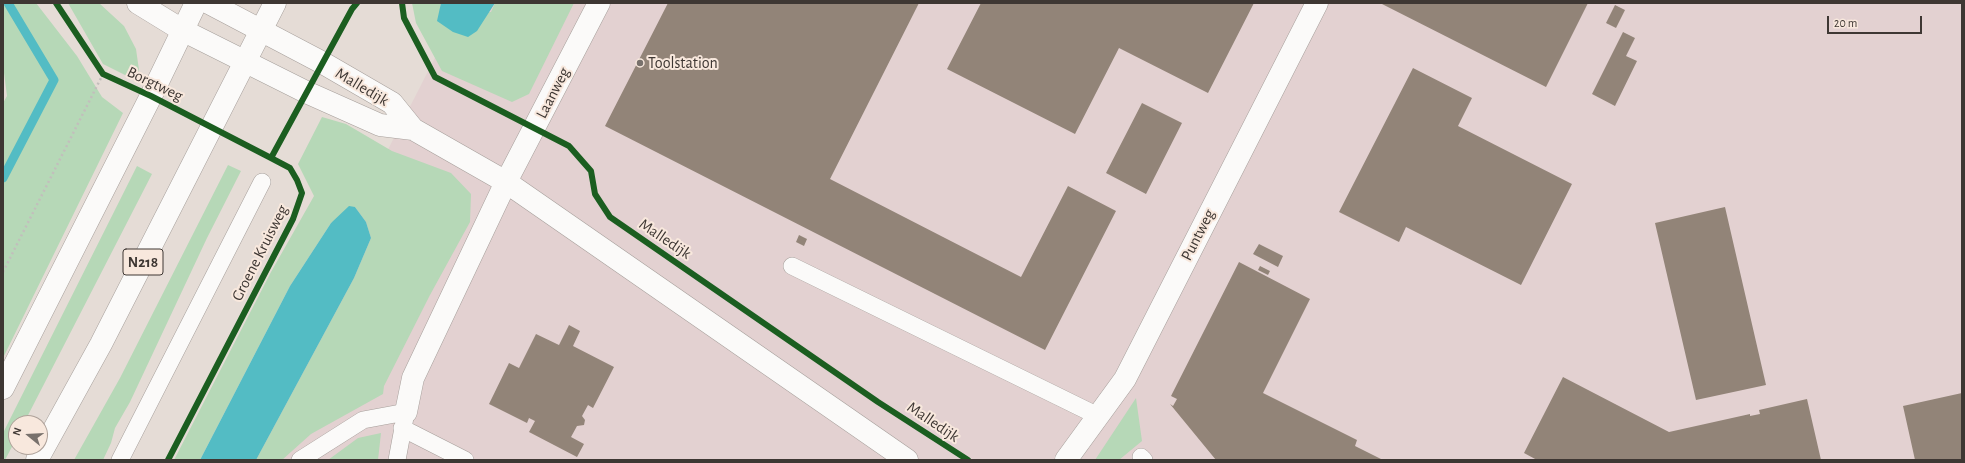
<!DOCTYPE html>
<html>
<head>
<meta charset="utf-8">
<style>
  body { margin:0 }
  #map { position:relative; width:1965px; height:463px; overflow:hidden; background:#e5dcd6; font-family:"Alegreya Sans",sans-serif }
  canvas { display:block }
  .frame { position:absolute; inset:0; border:4px solid #3e3733; pointer-events:none }
  .north { position:absolute; left:8px; top:415px; width:40px; height:40px; box-sizing:border-box; background:#f8e8dd; border:1px solid #aea199; border-radius:50%; rotate:288deg; font-size:11px; font-weight:700; line-height:16px; text-align:center; color:#3e3733 }
  .north::after { content:''; display:block; margin:auto; width:14px; height:18px; background:#78716c; clip-path:polygon(50% 0,100% 100%,50% 72%,0 100%) }
  .scale { position:absolute; left:1827px; top:16px; width:95px; height:18px; box-sizing:border-box; border:2px solid #3e3733; border-top:0; padding-left:5px; font-size:12px; line-height:14px; white-space:nowrap; color:#3e3733; -webkit-text-stroke:3px #f8e8dd; paint-order:stroke }
</style>
</head>
<body>
<div id="map">
<canvas width="1965" height="463"></canvas>
<div class="frame"></div>
<div class="north">N</div>
<div class="scale">20 m</div>
</div>
<script>
const ctx = document.querySelector('canvas').getContext('2d');
ctx.lineJoin = 'round';
function fill(path, color) {
  ctx.fillStyle = color;
  ctx.fill(path, 'evenodd');
}
function toPath(rows) {
  const path = new Path2D();
  for (const r of rows) {
    path.moveTo(r[0], r[1]);
    for (let i = 2; i < r.length; i += 2) path.lineTo(r[i], r[i + 1]);
  }
  return path;
}
function strokePath(path, color, width, dash) {
  ctx.strokeStyle = color;
  ctx.lineWidth = width;
  ctx.lineCap = dash ? 'butt' : 'round';
  ctx.setLineDash(dash || []);
  ctx.stroke(path);
}
function write(font, color, halo, rows, align = 'center') {
  ctx.font = font + ' "Alegreya Sans",sans-serif';
  ctx.lineWidth = 4;
  ctx.setLineDash([]);
  ctx.textBaseline = 'middle';
  ctx.strokeStyle = halo;
  ctx.fillStyle = color;
  for (const [text, x, y, turn = 0] of rows) {
    ctx.save();
    ctx.translate(x, y);
    ctx.rotate((+turn || 0) * Math.PI / 180);
    ctx.textAlign = isNaN(turn) ? turn : align;
    if (halo) ctx.strokeText(text, 0, 0);
    ctx.fillText(text, 0, 0);
    ctx.restore();
  }
}
fill(toPath([
  [463,3,1962,3,1962,460,229,460]
]), '#e3d1d1');
fill(toPath([
  [3,3,36,3,77,56,102,97,123,113,3,358,3,103,7,96,3,65],
  [68,3,99,3,124,26,136,49,139,70,135,80,103,64],
  [412,3,441,3,440,9,491,12,495,3,574,3,529,94,512,102,442,71,416,23],
  [322,117,346,124,392,151,451,173,471,194,470,222,430,295,384,386,383,394,311,434,282,460,256,460,354,278,371,238,366,222,355,207,331,223,290,286,200,460,174,460,271,272,314,196,298,164],
  [228,165,241,171,207,238,130,402,115,428,111,443,103,460,74,460,120,378],
  [137,166,152,174,24,423,16,423,16,439,5,460,3,460,3,433],
  [1136,398,1142,441,1119,460,1095,460],
  [381,433,378,460,328,460,358,438]
]), '#b6d8b7');
fill(toPath([
  [441,3,495,3,477,31,468,37,453,32,437,21],
  [349,206,355,207,366,222,371,238,354,278,256,460,200,460,290,286,331,223]
]), '#53bcc4');
strokePath(toPath([
  [3,178,54,80,8,3]
]), '#53bcc4', 9);
fill(toPath([
  [668,3,919,3,830,179,1021,277,1068,186,1116,211,1045,350,605,126],
  [981,3,1254,3,1208,93,1119,48,1075,134,947,69],
  [1380,3,1588,3,1546,87],
  [1615,5,1625,10,1616,28,1606,23],
  [1623,32,1635,38,1626,56,1637,61,1615,106,1592,94],
  [1413,68,1472,98,1458,126,1572,184,1521,285,1406,227,1399,242,1339,212],
  [1142,103,1182,123,1146,194,1106,173],
  [1725,207,1766,385,1696,400,1655,223],
  [799,235,807,239,804,246,796,242],
  [1259,244,1283,256,1278,267,1253,254],
  [1239,262,1310,299,1263,393,1357,440,1355,446,1383,460,1216,460,1170,404,1173,406,1177,399,1171,396],
  [1260,266,1270,271,1268,275,1258,270],
  [569,325,580,331,573,346,614,367,593,408,588,405,582,416,585,420,584,425,577,426,571,437,584,444,577,457,529,432,535,421,529,418,527,423,489,404,509,363,519,368,536,334,559,345],
  [1563,377,1669,432,1750,414,1750,416,1760,414,1759,410,1807,399,1821,460,1537,460,1524,453],
  [1962,393,1962,460,1915,460,1903,406]
]), '#928478');
const service = toPath([
  [792,266,1098,416],
  [402,428,465,460],
  [1141,457,1144,460],
  [120,460,262,182],
  [300,460,363,420,406,412,397,460]
]);
const minor = toPath([
  [138,3,182,30,306,92,380,125,413,129],
  [209,3,323,63,392,103,413,129,506,182,907,460],
  [406,412,413,378,506,182,599,3],
  [1066,460,1125,379,1317,3]
]);
const primary = toPath([
  [3,388,151,96,196,3],
  [37,460,101,344,275,3]
]);
strokePath(service, '#a69f9b', 18);
strokePath(minor, '#a69f9b', 23);
strokePath(primary, '#a69f9b', 23);
strokePath(toPath([
  [3,272,103,74]
]), '#c2bebc', 2.5, [2, 3]);
strokePath(service, '#fbfaf9', 17);
strokePath(minor, '#fbfaf9', 22);
strokePath(primary, '#fbfaf9', 22);
strokePath(toPath([
  [56,3,103,74,151,96,271,158],
  [402,3,404,18,435,77,569,146,591,171,595,194,610,217,878,402,968,460],
  [168,460,293,219,302,193,297,180,290,168,271,158,352,9,357,3]
]), '#1b5e20', 6);
for (const [x, y, r, color] of [
  [640,63,4,"#78716c"]
]) {
  const dot = new Path2D();
  dot.arc(x, y, r, 0, 2 * Math.PI);
  ctx.fillStyle = color;
  ctx.fill(dot);
  strokePath(dot, '#f8e8dd', 1.5);
}
for (const [x, y, w] of [
  [143,262,40]
]) {
  const box = new Path2D();
  box.roundRect(x - w / 2, y - 13, w, 26, 3);
  ctx.fillStyle = '#f8e8dd';
  ctx.fill(box);
  strokePath(box, '#3e3733', 1);
}
write('bold 15px', '#3e3733', null, [
  ["N218",143,262]
]);
write('16px', '#3e3733', '#f8e8dd', [
  ["Toolstation",648,63]
], 'left');
write('16px', '#3e3733', '#f8e8dd', [
  ["Borgtweg",155,84,26],
  ["Malledijk",362,87,31],
  ["Laanweg",553,93,-63],
  ["Puntweg",1198,235,-63],
  ["Malledijk",665,239,34],
  ["Groene Kruisweg",260,253,-63],
  ["Malledijk",933,422,34]
]);
</script>
</body>
</html>
